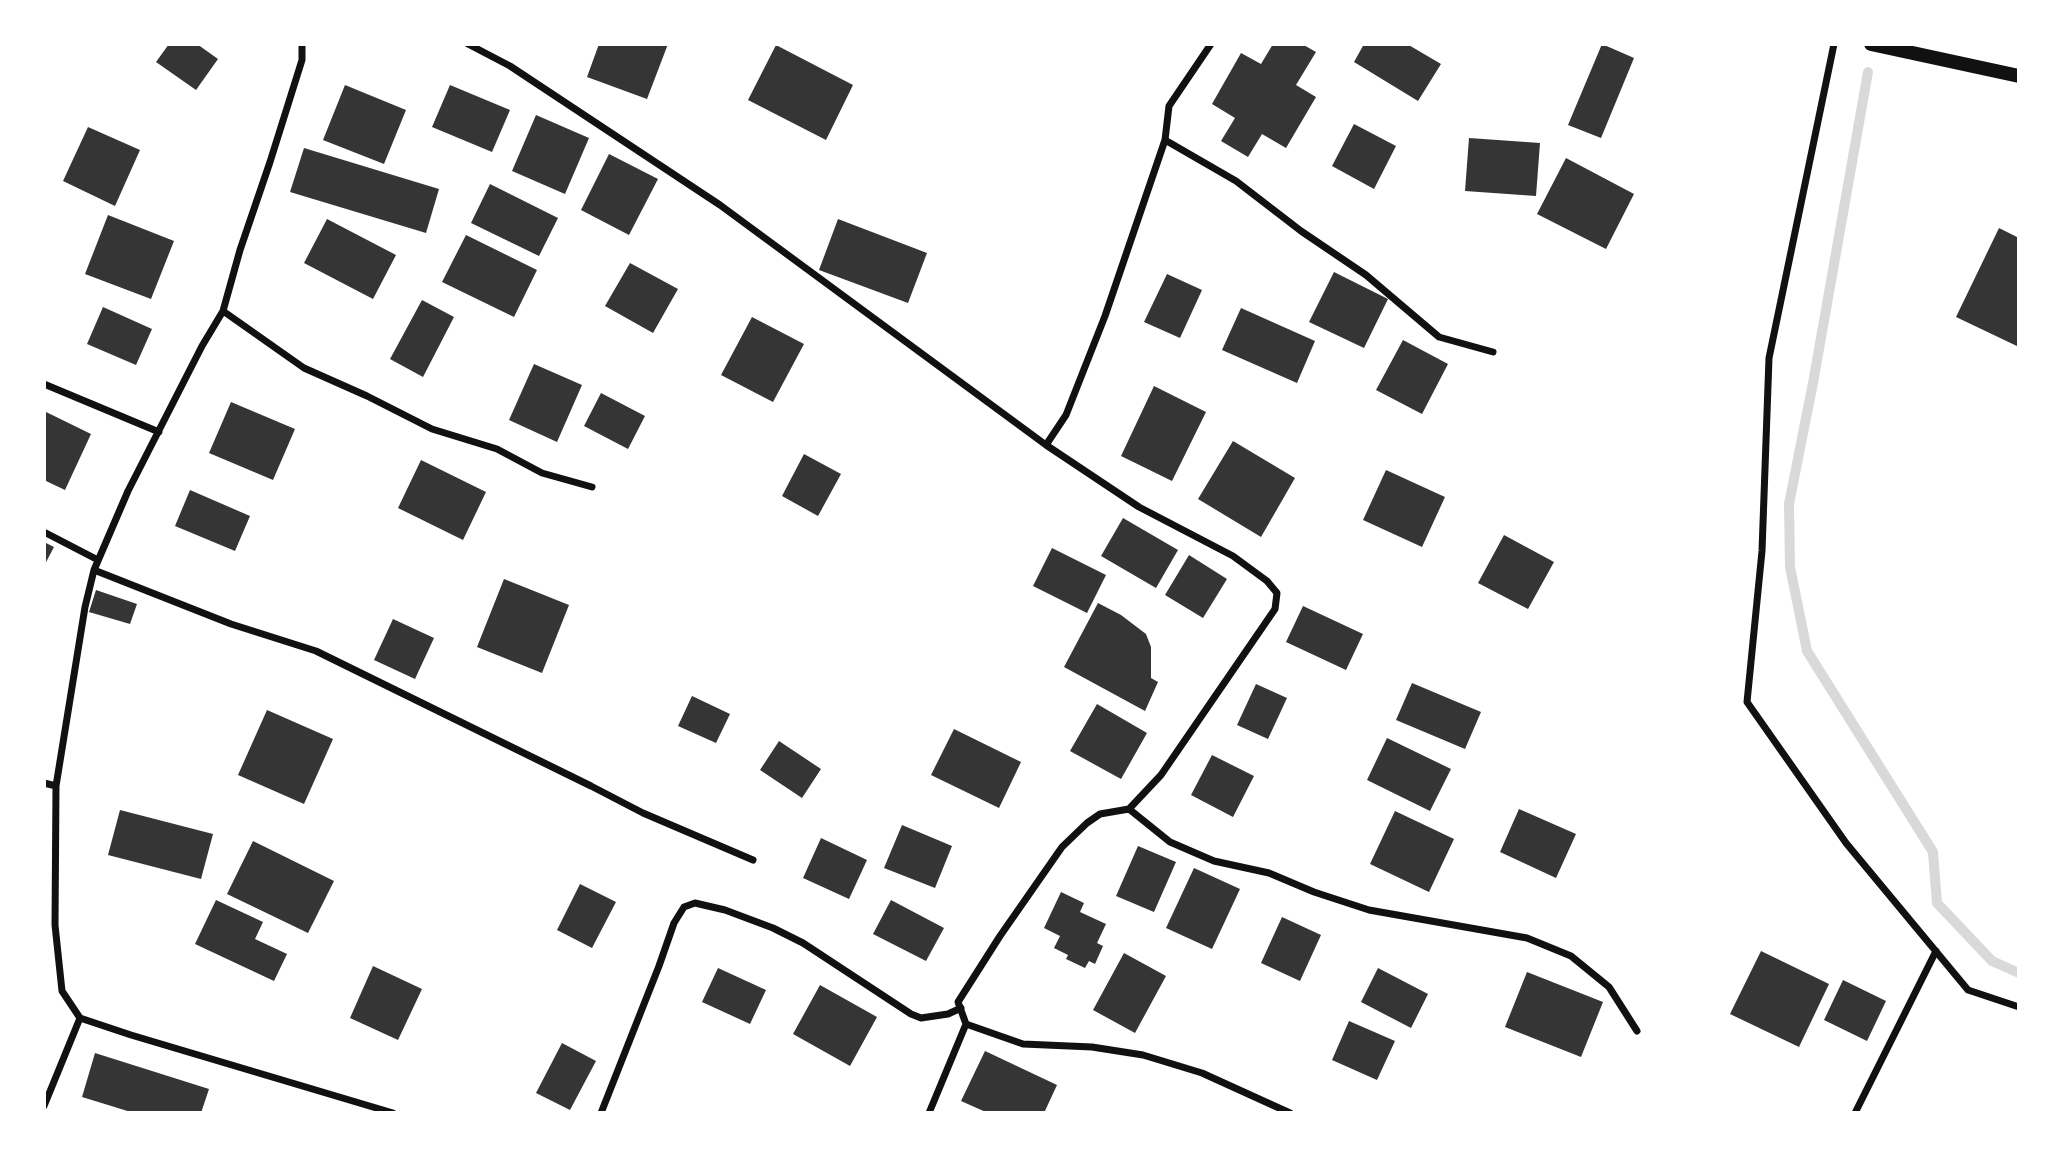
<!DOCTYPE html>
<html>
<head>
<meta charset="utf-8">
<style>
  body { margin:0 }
  #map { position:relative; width:2063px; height:1157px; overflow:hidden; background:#fff; font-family:Quicksand,sans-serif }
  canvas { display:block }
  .frame { position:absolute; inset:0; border:46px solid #fff; pointer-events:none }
</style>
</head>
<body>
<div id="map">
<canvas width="2063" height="1157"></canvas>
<div class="frame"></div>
</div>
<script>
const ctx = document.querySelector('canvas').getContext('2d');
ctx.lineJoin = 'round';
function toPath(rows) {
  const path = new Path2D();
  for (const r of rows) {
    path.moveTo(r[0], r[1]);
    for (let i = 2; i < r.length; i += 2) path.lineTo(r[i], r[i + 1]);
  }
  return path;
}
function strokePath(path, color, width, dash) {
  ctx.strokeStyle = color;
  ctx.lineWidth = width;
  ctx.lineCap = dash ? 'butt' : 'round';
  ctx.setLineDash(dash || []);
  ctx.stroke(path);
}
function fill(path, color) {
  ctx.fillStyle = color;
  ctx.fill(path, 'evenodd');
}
strokePath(toPath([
  [1868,72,1813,383,1789,504,1790,567,1807,651,1933,852,1937,903,1992,961,2019,973]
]), '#d9d9d9', 10);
fill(toPath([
  [169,44,197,44,218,59,196,90,156,62],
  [599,44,668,44,647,99,587,77],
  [1273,44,1302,44,1316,52,1296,85,1316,97,1286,148,1262,134,1248,157,1221,141,1235,118,1212,104,1241,53,1261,64],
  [1364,44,1407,44,1441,64,1418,101,1354,62],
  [1602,44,1634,58,1601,138,1568,125],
  [776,45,853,85,826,140,748,100],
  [345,85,406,110,384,164,323,140],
  [450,85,510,110,492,152,432,127],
  [536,115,589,138,565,194,512,171],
  [1354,124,1396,146,1374,189,1332,166],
  [88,127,140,150,115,206,63,181],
  [1469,138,1540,143,1536,196,1465,191],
  [304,148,439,189,426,233,290,192],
  [609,154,658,179,629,235,581,210],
  [1566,158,1634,194,1606,249,1537,214],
  [490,184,558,218,539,256,471,223],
  [108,215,174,241,151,299,85,274],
  [327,219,396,255,373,299,304,263],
  [838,219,927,253,908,303,819,270],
  [1999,228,2019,238,2019,347,1956,317],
  [466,235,537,270,514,317,442,282],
  [630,263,678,289,653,333,605,306],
  [1334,272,1388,299,1364,348,1309,322],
  [1167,274,1202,290,1180,338,1144,322],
  [422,300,454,317,423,377,390,359],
  [103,307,152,329,136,365,87,344],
  [1241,308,1315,341,1297,383,1222,350],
  [752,317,804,344,773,402,721,375],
  [1403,340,1448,364,1422,414,1376,390],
  [534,364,582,385,557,442,509,420],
  [1154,386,1206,412,1172,481,1121,456],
  [601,393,645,416,628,449,584,426],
  [231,402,295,429,273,480,209,453],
  [44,411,91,434,65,490,44,480],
  [1233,441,1295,478,1261,537,1198,499],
  [804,454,841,474,818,516,782,496],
  [421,460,486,492,463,540,398,508],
  [1386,470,1445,497,1422,547,1363,520],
  [190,490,250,516,235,551,175,526],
  [1123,518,1178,550,1156,588,1101,556],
  [1504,535,1554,562,1528,609,1478,583],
  [44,542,54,547,44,566],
  [1052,548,1106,575,1087,613,1033,586],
  [1189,555,1227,579,1203,618,1165,595],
  [504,579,569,605,542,673,477,647],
  [96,590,137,604,130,624,89,612],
  [1098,603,1121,615,1146,634,1151,647,1151,678,1158,682,1145,711,1064,667],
  [1303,606,1363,634,1346,670,1286,642],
  [393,619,434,638,415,679,374,660],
  [1412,683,1481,712,1465,749,1396,720],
  [1256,684,1287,698,1268,739,1237,725],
  [692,696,730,714,716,743,678,726],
  [1097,704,1147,733,1121,779,1070,751],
  [267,710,333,739,304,804,238,775],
  [954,729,1021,762,999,808,931,775],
  [1387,738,1451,769,1430,811,1367,780],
  [779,741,821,769,802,798,760,770],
  [1212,755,1254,776,1233,817,1191,795],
  [1519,809,1576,834,1556,878,1500,852],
  [120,810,213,834,201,879,108,855],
  [1395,811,1454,839,1429,892,1370,864],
  [902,825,952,846,935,888,884,868],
  [821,838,867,860,849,899,803,878],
  [253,841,334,881,308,933,227,894],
  [1138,846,1176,862,1154,912,1116,896],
  [1194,868,1240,889,1212,949,1166,928],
  [580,884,616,902,592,948,557,930],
  [1061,892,1084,903,1080,912,1106,924,1097,943,1103,946,1095,964,1089,961,1085,968,1066,959,1068,955,1054,948,1060,936,1044,928],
  [216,900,263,922,255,939,287,954,274,981,195,944],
  [891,900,944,928,926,961,873,934],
  [1282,917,1321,935,1300,981,1261,963],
  [1761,951,1829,984,1799,1047,1730,1014],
  [1124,953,1166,976,1135,1033,1093,1010],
  [373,966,422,989,398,1040,350,1018],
  [718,968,766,990,750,1024,702,1002],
  [1378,968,1428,994,1411,1028,1361,1002],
  [1527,972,1603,1002,1581,1057,1505,1027],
  [1843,980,1886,1001,1867,1041,1824,1020],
  [820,985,877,1017,850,1066,793,1034],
  [1349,1021,1395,1041,1377,1080,1332,1060],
  [562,1043,596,1061,570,1110,536,1093],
  [985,1051,1057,1085,1044,1113,988,1113,961,1101],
  [95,1053,209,1089,201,1113,134,1113,82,1097]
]), '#353535');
strokePath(toPath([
  [302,44,302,60,270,162,240,250,223,311,202,346,128,491,94,570,85,607,56,786,55,925,62,991,80,1018,131,1035,393,1113],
  [468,44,510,66,720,205,1046,445,1139,507,1233,556,1267,581,1277,593,1275,609,1161,775,1129,809,1100,814,1087,823,1062,847,1000,936,958,1002,966,1024,929,1113],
  [1834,44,1769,358,1762,551,1747,702,1846,843,1968,990,2019,1007],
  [1165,140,1236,181,1301,231,1366,275,1439,337,1493,352],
  [223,311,304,368,367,396,432,429,497,449,542,473,592,487],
  [44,384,159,432],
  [1046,445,1066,415,1105,316,1165,140,1169,106,1211,44],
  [44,532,98,560],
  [94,570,231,624,316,651,591,786,643,813,753,860],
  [44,783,56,786],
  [1129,809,1170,842,1214,861,1269,873,1314,892,1369,910,1527,938,1571,956,1609,987,1637,1031],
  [966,1024,1023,1044,1092,1047,1143,1055,1202,1073,1290,1113],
  [44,1106,80,1018],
  [601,1113,659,966,674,923,684,907,695,903,725,910,773,928,803,943,911,1014,921,1018,948,1014,961,1008],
  [1855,1113,1936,951]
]), '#111', 7);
strokePath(toPath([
  [1871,44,2019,76]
]), '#111', 14);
</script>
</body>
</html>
